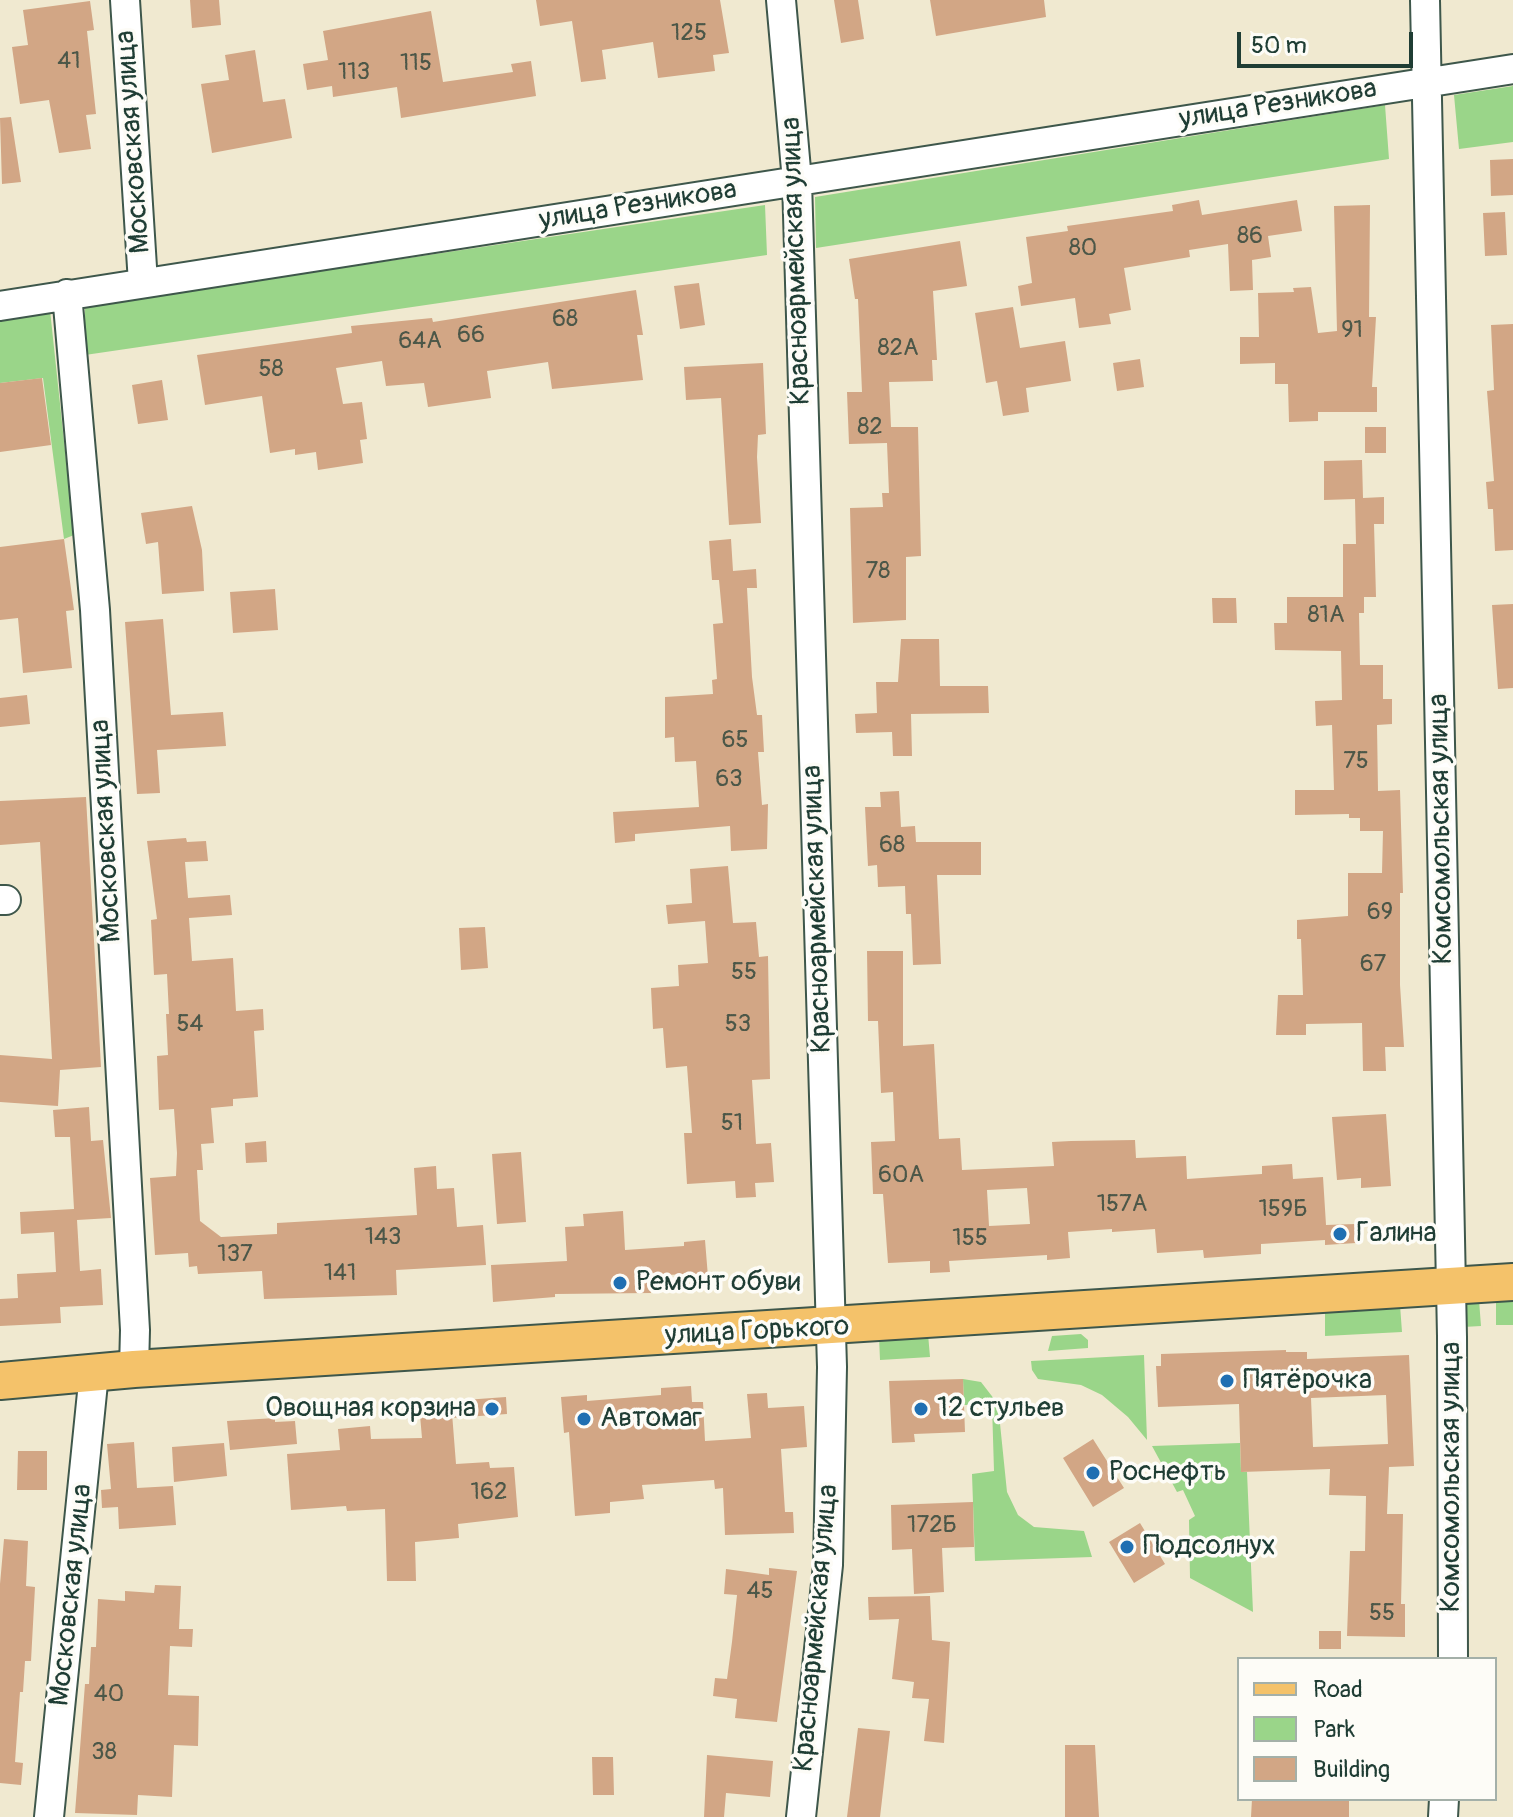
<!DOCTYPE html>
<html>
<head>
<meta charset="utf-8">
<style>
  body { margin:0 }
  #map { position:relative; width:1513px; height:1817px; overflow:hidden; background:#f0e9d0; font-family:Pangolin,sans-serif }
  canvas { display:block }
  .legend { position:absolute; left:1237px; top:1657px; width:260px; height:144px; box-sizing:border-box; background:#fdfcf7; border:2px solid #a4b0a9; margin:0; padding:10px 14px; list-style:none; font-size:24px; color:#1f3d34 }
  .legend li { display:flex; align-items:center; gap:16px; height:40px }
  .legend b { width:40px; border:2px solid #a4b0a9 }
  .scale { position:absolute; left:1237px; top:32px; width:176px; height:36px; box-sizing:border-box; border:4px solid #1f3d34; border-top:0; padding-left:10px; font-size:24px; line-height:28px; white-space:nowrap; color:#1f3d34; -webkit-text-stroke:6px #fdfcf7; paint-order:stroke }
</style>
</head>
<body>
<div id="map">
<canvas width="1513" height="1817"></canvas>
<ul class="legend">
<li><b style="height:10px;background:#f4c26a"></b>Road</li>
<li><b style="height:22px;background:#9ad589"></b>Park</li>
<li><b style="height:22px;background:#d2a685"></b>Building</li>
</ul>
<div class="scale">50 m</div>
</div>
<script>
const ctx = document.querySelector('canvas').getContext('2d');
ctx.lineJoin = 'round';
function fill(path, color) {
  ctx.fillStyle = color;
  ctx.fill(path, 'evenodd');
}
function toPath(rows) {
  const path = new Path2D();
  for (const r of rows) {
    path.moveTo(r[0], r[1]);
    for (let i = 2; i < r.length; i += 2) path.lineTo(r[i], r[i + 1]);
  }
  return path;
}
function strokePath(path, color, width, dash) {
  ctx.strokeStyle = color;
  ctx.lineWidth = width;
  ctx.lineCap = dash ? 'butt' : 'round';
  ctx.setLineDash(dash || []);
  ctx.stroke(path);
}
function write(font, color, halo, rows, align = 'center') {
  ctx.font = font + ' Pangolin,sans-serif';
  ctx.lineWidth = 7;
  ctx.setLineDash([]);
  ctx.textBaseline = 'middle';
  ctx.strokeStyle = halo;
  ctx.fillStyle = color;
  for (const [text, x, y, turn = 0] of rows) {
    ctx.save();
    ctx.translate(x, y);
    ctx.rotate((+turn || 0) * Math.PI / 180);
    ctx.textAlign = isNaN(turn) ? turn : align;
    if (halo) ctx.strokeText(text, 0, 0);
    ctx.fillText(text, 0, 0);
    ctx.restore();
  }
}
fill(toPath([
  [1513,86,1513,142,1459,149,1454,95],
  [1385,105,1389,159,816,248,815,197],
  [765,205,767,255,85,355,85,306],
  [50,310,74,535,64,539,43,378,0,383,0,318],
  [1513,1298,1513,1325,1496,1325,1496,1299],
  [1471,1300,1479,1300,1481,1326,1463,1327,1462,1308],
  [1400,1305,1402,1332,1325,1336,1325,1309],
  [928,1334,930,1357,880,1360,879,1337],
  [1081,1334,1088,1340,1088,1348,1048,1351,1052,1336],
  [1144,1355,1147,1440,1128,1417,1102,1395,1081,1385,1038,1379,1032,1370,1031,1361],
  [963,1379,981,1382,998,1404,1007,1492,1018,1515,1034,1527,1084,1531,1092,1557,975,1561,972,1474,994,1471,992,1405,964,1405],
  [1240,1443,1241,1472,1247,1472,1253,1612,1190,1578,1189,1520,1195,1516,1183,1490,1177,1492,1152,1446]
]), '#9ad589');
fill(toPath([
  [190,0,219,0,221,25,192,28],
  [536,0,720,0,729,53,713,55,715,71,658,78,653,42,602,50,606,79,581,82,572,21,540,26],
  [834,0,858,0,864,39,841,43],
  [930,0,1044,0,1046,17,936,36],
  [90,1,94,30,87,31,96,114,86,115,91,149,59,153,49,100,20,104,12,47,28,45,23,10],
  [431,11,443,82,513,72,511,64,531,61,536,96,401,118,397,87,333,97,332,86,307,90,303,64,328,60,323,31],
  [255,50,263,102,285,99,292,138,212,153,201,84,229,80,225,55],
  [11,117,21,182,2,184,0,118],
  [1513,159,1513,195,1491,196,1490,160],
  [1199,200,1202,215,1297,200,1302,231,1268,236,1271,257,1252,260,1253,290,1230,291,1228,244,1189,250,1190,257,1124,268,1131,310,1109,314,1111,324,1079,328,1075,298,1021,306,1018,286,1032,283,1026,237,1068,231,1067,226,1173,211,1172,205],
  [1370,205,1369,317,1376,317,1372,387,1377,387,1377,412,1318,412,1318,421,1289,422,1288,384,1275,384,1275,363,1240,364,1240,337,1259,337,1258,293,1294,292,1293,288,1311,287,1318,333,1337,331,1334,206],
  [1505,212,1507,255,1485,256,1483,213],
  [960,241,967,286,933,291,937,360,932,360,933,381,889,382,891,427,918,427,921,556,906,557,906,620,853,623,850,508,883,507,882,493,889,493,887,443,849,444,847,392,862,392,858,299,855,299,849,259],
  [699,283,705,325,680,329,674,286],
  [636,290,643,335,637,335,643,380,552,389,548,362,487,371,491,398,428,407,424,383,386,386,382,361,336,368,343,404,362,402,367,439,360,440,363,463,318,470,316,452,295,455,295,449,270,453,262,396,205,405,197,355,352,333,351,326,432,318,433,322],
  [1013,307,1020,348,1065,341,1071,381,1026,388,1029,412,1003,416,997,381,986,383,975,313],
  [1513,324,1513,550,1495,551,1493,509,1488,509,1486,482,1494,481,1487,391,1494,390,1491,325],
  [1140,359,1144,387,1117,391,1113,363],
  [763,363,766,434,758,435,757,457,761,523,729,525,721,398,686,400,684,367],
  [42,378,51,445,0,452,0,383],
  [162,380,168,420,138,424,132,385],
  [1365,427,1386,427,1386,453,1365,453],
  [1362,460,1363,498,1384,497,1384,524,1374,524,1376,597,1364,597,1364,613,1359,613,1360,665,1383,665,1383,699,1392,699,1392,724,1377,725,1378,791,1400,790,1403,893,1400,893,1400,985,1404,1047,1385,1047,1386,1071,1363,1071,1362,1023,1306,1024,1306,1035,1276,1035,1278,995,1303,995,1301,939,1297,939,1297,920,1348,916,1348,873,1382,873,1383,831,1360,831,1360,818,1349,818,1349,814,1295,815,1295,790,1334,790,1332,725,1316,726,1315,701,1342,700,1341,651,1275,650,1274,623,1287,623,1287,597,1343,597,1343,544,1356,544,1355,499,1324,500,1324,461],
  [192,506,202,550,204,591,162,594,158,542,146,544,141,513],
  [64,539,74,610,66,611,72,668,23,673,18,618,0,620,0,547],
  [731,539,733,571,756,569,757,588,747,588,752,677,757,715,762,715,764,752,758,752,762,805,768,804,767,849,731,851,730,826,635,834,635,841,615,843,613,812,699,807,696,761,675,762,674,737,665,738,665,697,713,694,712,680,717,679,713,624,723,623,719,580,712,580,709,541],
  [275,589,278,630,233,633,230,592],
  [1212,598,1236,598,1237,623,1213,623],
  [1513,604,1513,688,1498,689,1492,605],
  [163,619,171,715,223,712,226,746,157,750,160,793,137,794,125,622],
  [901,639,939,639,940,686,988,686,989,713,911,714,912,756,893,756,892,732,856,733,855,714,877,713,876,682,898,682],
  [27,695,30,724,0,727,0,698],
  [899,791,901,827,915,826,916,842,981,842,981,875,937,875,941,964,913,965,911,914,906,914,905,886,878,887,877,865,868,866,865,807,881,807,880,792],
  [86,797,101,1067,60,1070,58,1106,0,1102,0,1055,52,1059,40,842,0,845,0,801],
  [186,838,187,842,206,841,208,861,185,862,188,898,230,895,232,915,189,918,192,961,233,958,236,1011,263,1009,264,1030,254,1031,258,1097,233,1099,233,1106,211,1108,214,1143,201,1144,203,1170,197,1170,200,1221,221,1237,277,1234,277,1223,417,1215,414,1168,436,1166,437,1189,454,1188,457,1227,483,1225,486,1265,396,1270,397,1295,264,1299,262,1271,198,1274,197,1266,189,1267,188,1253,155,1255,150,1178,176,1176,177,1153,174,1109,159,1110,157,1056,168,1055,166,1014,169,1014,167,974,154,975,151,920,157,919,147,841],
  [728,866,733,923,756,922,759,957,768,956,770,1079,752,1080,756,1144,771,1143,774,1182,755,1183,756,1197,736,1198,735,1181,687,1184,684,1133,692,1133,687,1066,666,1068,663,1028,653,1029,651,988,679,986,678,965,708,963,705,921,668,924,666,905,692,903,690,869],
  [485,927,488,968,461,970,459,928],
  [867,951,903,951,903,1046,934,1044,939,1139,960,1138,962,1170,1054,1166,1052,1142,1071,1141,1135,1140,1136,1158,1186,1156,1187,1179,1262,1174,1262,1166,1292,1164,1293,1179,1323,1177,1326,1225,1355,1224,1356,1243,1325,1245,1325,1240,1261,1244,1261,1254,1204,1258,1203,1250,1157,1253,1155,1229,1112,1232,1112,1229,1068,1232,1070,1258,1047,1260,1047,1255,949,1261,950,1272,930,1273,930,1261,888,1263,883,1194,873,1194,871,1142,895,1141,893,1092,881,1093,878,1021,868,1021],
  [1027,1188,1030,1224,989,1226,987,1190],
  [89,1107,91,1141,103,1140,111,1218,77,1220,80,1271,101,1269,103,1305,60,1307,61,1323,0,1326,0,1299,18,1298,17,1274,56,1272,54,1232,21,1234,20,1212,74,1209,70,1137,55,1137,53,1110],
  [1386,1114,1391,1186,1361,1188,1361,1178,1337,1180,1332,1117],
  [266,1141,267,1162,246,1163,245,1143],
  [521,1152,526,1222,497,1224,492,1154],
  [623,1211,625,1250,684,1246,684,1242,705,1240,708,1277,686,1279,686,1274,649,1276,651,1293,555,1294,555,1297,493,1302,491,1265,567,1261,565,1227,584,1226,583,1214],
  [1286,1350,1286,1352,1307,1352,1307,1359,1409,1355,1414,1466,1389,1467,1387,1514,1403,1514,1401,1604,1405,1604,1405,1637,1347,1636,1350,1551,1365,1551,1366,1496,1329,1495,1330,1469,1241,1472,1239,1404,1158,1407,1156,1366,1161,1366,1161,1354],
  [1386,1395,1388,1444,1313,1447,1311,1398],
  [963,1379,965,1432,914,1434,915,1442,892,1443,889,1381],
  [691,1386,692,1402,703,1402,705,1441,751,1438,747,1394,767,1393,768,1408,804,1406,807,1447,781,1449,785,1512,793,1512,794,1533,725,1535,723,1488,715,1489,714,1480,642,1485,644,1499,610,1502,610,1513,575,1516,569,1432,564,1433,561,1397,587,1395,587,1401,661,1395,661,1388],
  [506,1397,507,1414,452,1418,451,1401],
  [452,1413,456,1464,489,1462,490,1468,514,1467,518,1517,458,1524,459,1538,415,1542,416,1581,387,1581,385,1509,347,1511,346,1506,291,1510,287,1454,340,1450,338,1429,370,1426,371,1439,422,1438,420,1415],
  [275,1418,275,1422,295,1421,297,1444,230,1450,227,1421],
  [1093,1439,1124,1488,1093,1507,1063,1458],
  [134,1442,137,1488,173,1486,176,1525,119,1529,118,1507,102,1508,101,1490,111,1489,107,1444],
  [224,1443,227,1476,174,1482,172,1447],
  [18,1451,47,1451,47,1490,17,1490],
  [973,1502,974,1547,942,1548,944,1592,914,1594,912,1549,892,1550,891,1505],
  [1140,1523,1165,1564,1134,1583,1109,1542],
  [4,1539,28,1541,26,1586,35,1587,31,1661,25,1661,23,1692,20,1692,15,1762,23,1763,21,1785,0,1783,0,1584],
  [769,1568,797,1571,777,1722,735,1718,737,1699,713,1696,715,1678,727,1679,732,1642,737,1595,724,1594,726,1569,769,1575],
  [155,1585,181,1586,179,1629,193,1629,192,1647,170,1646,168,1695,199,1696,198,1746,174,1745,172,1797,138,1795,137,1815,75,1813,85,1684,89,1684,91,1647,96,1647,98,1599,125,1601,125,1591,154,1593],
  [930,1596,932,1640,950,1642,944,1743,924,1741,929,1699,912,1698,914,1682,892,1679,899,1619,869,1620,868,1597],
  [1319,1631,1341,1631,1341,1649,1319,1649],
  [858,1728,890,1731,880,1817,847,1817],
  [1065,1745,1095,1745,1099,1817,1065,1817],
  [707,1755,773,1761,770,1797,726,1793,724,1817,704,1817],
  [592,1757,613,1757,614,1795,593,1795],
  [1252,1799,1349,1799,1349,1817,1251,1817]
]), '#d2a685');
const minor = toPath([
  [125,0,143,283],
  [781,0,797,181,832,1367,828,1565,801,1817],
  [1425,0,1452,1336,1453,1659],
  [67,294,95,610,135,1330,134,1369],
  [0,306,1513,69],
  [0,900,6,900],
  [49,1817,94,1373],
  [1443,1817,1444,1799]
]);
const major = toPath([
  [0,1381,134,1369,1513,1282]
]);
strokePath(minor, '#3e574b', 32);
strokePath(major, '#3e574b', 40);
strokePath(minor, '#fff', 28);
strokePath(major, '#f4c26a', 36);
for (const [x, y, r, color] of [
  [1340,1234,8,"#1f6fb2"],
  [620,1283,8,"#1f6fb2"],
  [1227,1381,8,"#1f6fb2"],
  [492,1409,8,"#1f6fb2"],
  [921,1409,8,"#1f6fb2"],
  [584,1419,8,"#1f6fb2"],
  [1093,1473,8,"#1f6fb2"],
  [1127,1547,8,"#1f6fb2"]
]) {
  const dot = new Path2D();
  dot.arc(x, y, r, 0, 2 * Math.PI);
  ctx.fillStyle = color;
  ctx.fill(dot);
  strokePath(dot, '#fdfcf7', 3);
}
write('24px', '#4c5748', null, [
  ["125",689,34],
  ["41",69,62],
  ["115",416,64],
  ["113",354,73],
  ["86",1250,237],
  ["80",1083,249],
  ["68",565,320],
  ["91",1352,331],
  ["66",471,336],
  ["64А",420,342],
  ["82А",898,349],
  ["58",271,370],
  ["82",870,428],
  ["78",878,572],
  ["81А",1326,616],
  ["65",735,741],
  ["75",1356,762],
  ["63",729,780],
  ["68",892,846],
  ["69",1380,913],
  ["67",1373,965],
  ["55",744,973],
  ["54",190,1025],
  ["53",738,1025],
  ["51",732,1124],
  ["60А",901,1176],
  ["157А",1122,1205],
  ["159Б",1283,1210],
  ["143",383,1238],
  ["155",970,1239],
  ["137",235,1255],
  ["141",340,1274],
  ["162",489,1493],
  ["172Б",932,1526],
  ["45",760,1592],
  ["55",1382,1614],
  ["40",109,1695],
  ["38",104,1753]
]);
write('28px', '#1f3d34', '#fdfcf7', [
  ["улица Резникова",1278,105,-9],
  ["Московская улица",134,142,-94],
  ["улица Резникова",638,206,-9],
  ["Красноармейская улица",797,261,-92],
  ["Комсомольская улица",1442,829,-91],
  ["Московская улица",107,831,-93],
  ["Красноармейская улица",818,909,-92],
  ["улица Горького",757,1332,-3],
  ["Комсомольская улица",1452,1477,-90],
  ["Московская улица",72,1595,-84],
  ["Красноармейская улица",817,1628,-85]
]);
write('28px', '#1f3d34', '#fdfcf7', [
  ["Галина",1356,1234],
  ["Ремонт обуви",636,1283],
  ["Пятёрочка",1243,1381],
  ["Овощная корзина",476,1409,"right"],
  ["12 стульев",937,1409],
  ["Автомаг",600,1419],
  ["Роснефть",1109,1473],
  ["Подсолнух",1143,1547]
], 'left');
</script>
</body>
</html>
